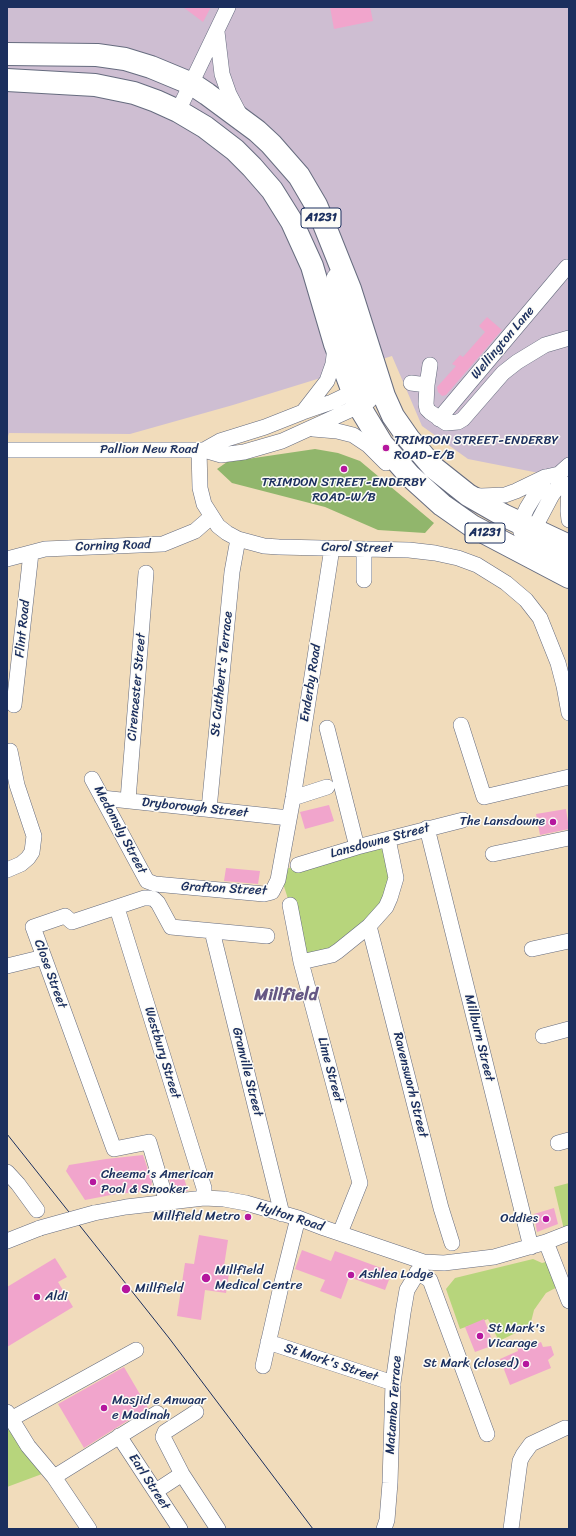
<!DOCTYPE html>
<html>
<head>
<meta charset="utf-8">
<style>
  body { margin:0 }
  #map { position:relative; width:576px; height:1536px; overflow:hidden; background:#f1dcbb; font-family:Sriracha,sans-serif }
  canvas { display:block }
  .frame { position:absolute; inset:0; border:8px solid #1b2f5e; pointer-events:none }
</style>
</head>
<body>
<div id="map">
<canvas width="576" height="1536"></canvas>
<div class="frame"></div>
</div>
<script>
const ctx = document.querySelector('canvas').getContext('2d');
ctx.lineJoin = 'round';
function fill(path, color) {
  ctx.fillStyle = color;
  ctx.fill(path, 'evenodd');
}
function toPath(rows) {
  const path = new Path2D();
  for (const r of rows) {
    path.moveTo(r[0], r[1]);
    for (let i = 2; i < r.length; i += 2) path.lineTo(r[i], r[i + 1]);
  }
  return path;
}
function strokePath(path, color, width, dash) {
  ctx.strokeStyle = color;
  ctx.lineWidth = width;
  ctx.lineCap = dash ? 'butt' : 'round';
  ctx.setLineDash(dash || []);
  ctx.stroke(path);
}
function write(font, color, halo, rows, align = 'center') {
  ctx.font = font + ' Sriracha,sans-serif';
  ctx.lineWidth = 3;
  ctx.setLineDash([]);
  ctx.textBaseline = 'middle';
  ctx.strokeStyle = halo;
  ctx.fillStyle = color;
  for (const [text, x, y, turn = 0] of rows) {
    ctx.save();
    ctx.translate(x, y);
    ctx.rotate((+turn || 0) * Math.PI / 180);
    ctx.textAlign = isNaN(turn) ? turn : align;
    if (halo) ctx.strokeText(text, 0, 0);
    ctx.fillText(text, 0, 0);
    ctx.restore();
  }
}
fill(toPath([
  [7,7,569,7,569,459,544,474,468,459,422,426,392,356,233,405,130,434,9,433,7,439]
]), '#cebed2');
fill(toPath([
  [388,839,393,890,349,943,301,962,290,905,279,871],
  [569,1183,569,1233,565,1234,554,1187],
  [533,1259,542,1263,553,1260,563,1284,546,1293,534,1310,530,1326,499,1341,488,1319,460,1329,446,1289,455,1278],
  [7,1420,50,1471,7,1487]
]), '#b7d57c');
fill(toPath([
  [315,449,338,453,360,461,434,523,425,533,378,530,325,507,232,483,217,469,227,462]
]), '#91b66c');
fill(toPath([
  [183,7,211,7,203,22],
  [330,7,370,7,373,21,334,29],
  [487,317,502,330,446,395,442,396,438,392,437,387,456,366,452,364,460,355,463,357,485,332,479,326],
  [329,805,334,821,305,829,300,812],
  [566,809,569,829,540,835,536,814],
  [226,868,260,871,258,884,224,881],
  [143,1155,152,1182,150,1191,116,1194,85,1200,66,1171,69,1165,106,1159],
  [183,1175,188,1191,173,1192,169,1179],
  [554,1208,558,1224,537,1232,534,1214],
  [199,1235,228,1240,224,1266,230,1267,226,1293,205,1290,201,1320,177,1316,185,1263,194,1264],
  [302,1250,331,1261,335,1251,392,1272,385,1290,349,1277,341,1299,320,1291,325,1280,295,1269],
  [55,1258,67,1277,58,1282,73,1307,7,1347,7,1287],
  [484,1319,494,1345,475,1352,465,1327],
  [532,1340,534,1345,541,1342,543,1347,551,1346,554,1355,548,1360,551,1368,510,1385,500,1359,518,1351,517,1347],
  [124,1367,148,1408,84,1448,58,1404]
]), '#f1a5cc');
const minor = toPath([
  [217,32,222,74,229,94,240,115],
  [178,111,228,7],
  [411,383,427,385,430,365],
  [427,385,426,404,427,409,430,412,446,423,458,422,463,419,503,373,517,362,545,345,569,338],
  [303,412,327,381,333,364,335,348],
  [439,419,567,267],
  [313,429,337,431,353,435,368,445,386,463],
  [7,450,204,450,221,455,244,452,282,441,359,406],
  [199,450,200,488,204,504,218,526,227,533,238,539,264,546,279,547,409,550,435,553,458,558,477,565,506,583,526,600,540,618,558,663,564,686,569,713],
  [204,450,220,441,265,427,303,412,332,402,353,392,362,391],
  [569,465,559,474,546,477,527,508,520,523,520,527,521,532,529,543,569,563],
  [569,484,568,511,569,520],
  [471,495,481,496,505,495,516,491,545,477],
  [528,535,534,529,552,495,560,484,559,474],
  [364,549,364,580],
  [7,559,45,549,163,544,195,531,211,517],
  [14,705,31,553],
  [461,725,484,797,569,777],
  [327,728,357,847],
  [92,779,147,881,155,884,264,894,272,892,278,880,293,798,332,548],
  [102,798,289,818],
  [293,798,327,787],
  [128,800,146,573],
  [209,809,232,572,238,539],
  [427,828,531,1247],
  [493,854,569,838],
  [298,865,357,847,463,820],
  [7,870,21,864,28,858,32,852,34,836,17,785,10,751],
  [290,905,301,962,360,1183,340,1233],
  [117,908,204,1188,204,1198],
  [369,926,441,1208,452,1243],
  [212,931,282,1214],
  [532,949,569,941],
  [301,962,332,955,338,951,369,926,386,907,390,898,396,878,388,839],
  [7,966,44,957],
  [543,1036,569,1029],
  [558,1143,569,1140],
  [7,1172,18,1184,37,1210],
  [167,1203,149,1142,114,1149,33,927,65,916,72,922,144,898,149,898,154,899,158,903,171,927,267,936],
  [94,1213,126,1207,204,1198,224,1199,246,1203,298,1218,324,1228,424,1262,444,1263,494,1257,546,1242,569,1233],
  [7,1241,40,1228],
  [546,1242,569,1301],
  [417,1272,430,1280,487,1434],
  [268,1342,393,1383],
  [263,1366,282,1282,298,1218],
  [7,1412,28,1446,54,1477,89,1529],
  [196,1412,165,1432,163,1437,182,1474,218,1529],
  [11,1419,136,1350],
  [119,1436,180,1529],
  [54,1477,157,1413],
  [156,1491,182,1474],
  [384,1529,387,1520,390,1483,393,1383,403,1313,407,1290,424,1262],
  [511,1529,520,1461,523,1455,531,1444,565,1428]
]);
const major = toPath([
  [336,278,356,353,369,389,368,399,359,406]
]);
const highway = toPath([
  [7,54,97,55,125,59,151,67,192,84,207,94,257,131,271,144,299,176,316,205,324,224,350,289,384,396,393,416,409,439,434,468,468,495,503,515,569,546],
  [7,80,95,85,134,93,156,101,178,111,205,127,235,150,252,167,272,190,292,222,312,266,335,344,353,392,359,406,382,444,410,476,442,505,472,526,569,577]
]);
strokePath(minor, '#666c7f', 16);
strokePath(major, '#666c7f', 20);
strokePath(highway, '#666c7f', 24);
strokePath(minor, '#fff', 15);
strokePath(major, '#fff', 19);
strokePath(highway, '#fff', 22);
strokePath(toPath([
  [7,1134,169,1338,313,1529]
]), '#1b2f5e', 1);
const minorBridge = toPath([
  [40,1228,94,1213]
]);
strokePath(minorBridge, '#666c7f', 16, []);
strokePath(minorBridge, '#fff', 15);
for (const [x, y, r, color] of [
  [386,448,4,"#b5179e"],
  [344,469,4,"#b5179e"],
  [553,822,4,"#b5179e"],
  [93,1182,4,"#b5179e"],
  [248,1217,4,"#b5179e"],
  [546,1219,4,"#b5179e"],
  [351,1275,4,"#b5179e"],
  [206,1278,5,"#b5179e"],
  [126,1289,5,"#b5179e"],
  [37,1297,4,"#b5179e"],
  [480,1336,4,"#b5179e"],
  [526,1364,4,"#b5179e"],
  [104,1408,4,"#b5179e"]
]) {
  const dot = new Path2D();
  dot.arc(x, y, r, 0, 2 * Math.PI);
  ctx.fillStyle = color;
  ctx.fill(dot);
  strokePath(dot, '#fdfcf7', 1.5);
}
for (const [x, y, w] of [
  [321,218,40],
  [485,533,40]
]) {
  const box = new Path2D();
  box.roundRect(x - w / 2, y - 10, w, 20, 3);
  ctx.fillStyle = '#fdfcf7';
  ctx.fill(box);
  strokePath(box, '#1b2f5e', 1);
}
write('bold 12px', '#1b2f5e', null, [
  ["A1231",321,218],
  ["A1231",485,533]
]);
write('13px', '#1b2f5e', '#fdfcf7', [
  ["Wellington Lane",503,343,-50],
  ["Pallion New Road",149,450],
  ["Corning Road",113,546,-2],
  ["Carol Street",357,548,1],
  ["Flint Road",23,629,-84],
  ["St Cuthbert's Terrace",222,674,-84],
  ["Enderby Road",311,683,-81],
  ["Cirencester Street",137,687,-85],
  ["Dryborough Street",195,808,6],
  ["Medomsly Street",120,830,62],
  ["Lansdowne Street",380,841,-15],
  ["Grafton Street",224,889,3],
  ["Close Street",50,974,70],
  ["Millburn Street",479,1038,76],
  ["Westbury Street",162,1053,73],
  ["Lime Street",330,1070,75],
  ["Granville Street",247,1072,76],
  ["Ravensworh Street",410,1085,76],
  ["Hylton Road",290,1217,18],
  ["St Mark's Street",331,1363,18],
  ["Matamba Terrace",394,1405,-86],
  ["Earl Street",149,1482,57]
]);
write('13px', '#1b2f5e', '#fdfcf7', [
  ["TRIMDON STREET-ENDERBY",394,441],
  ["ROAD-E/B",394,456],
  ["TRIMDON STREET-ENDERBY",344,483,"center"],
  ["ROAD-W/B",344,498,"center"],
  ["The Lansdowne",545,822,"right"],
  ["Cheema's American",101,1175],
  ["Pool & Snooker",101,1190],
  ["Millfield Metro",240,1217,"right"],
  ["Oddies",538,1219,"right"],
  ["Millfield",215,1271],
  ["Medical Centre",215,1286],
  ["Ashlea Lodge",359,1275],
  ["Millfield",135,1289],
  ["Aldi",45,1297],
  ["St Mark's",488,1329],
  ["Vicarage",488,1344],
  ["St Mark (closed)",518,1364,"right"],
  ["Masjid e Anwaar",112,1401],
  ["e Madinah",112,1416]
], 'left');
write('bold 17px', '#665884', '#fdfcf7', [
  ["Millfield",286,996]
]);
</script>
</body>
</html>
